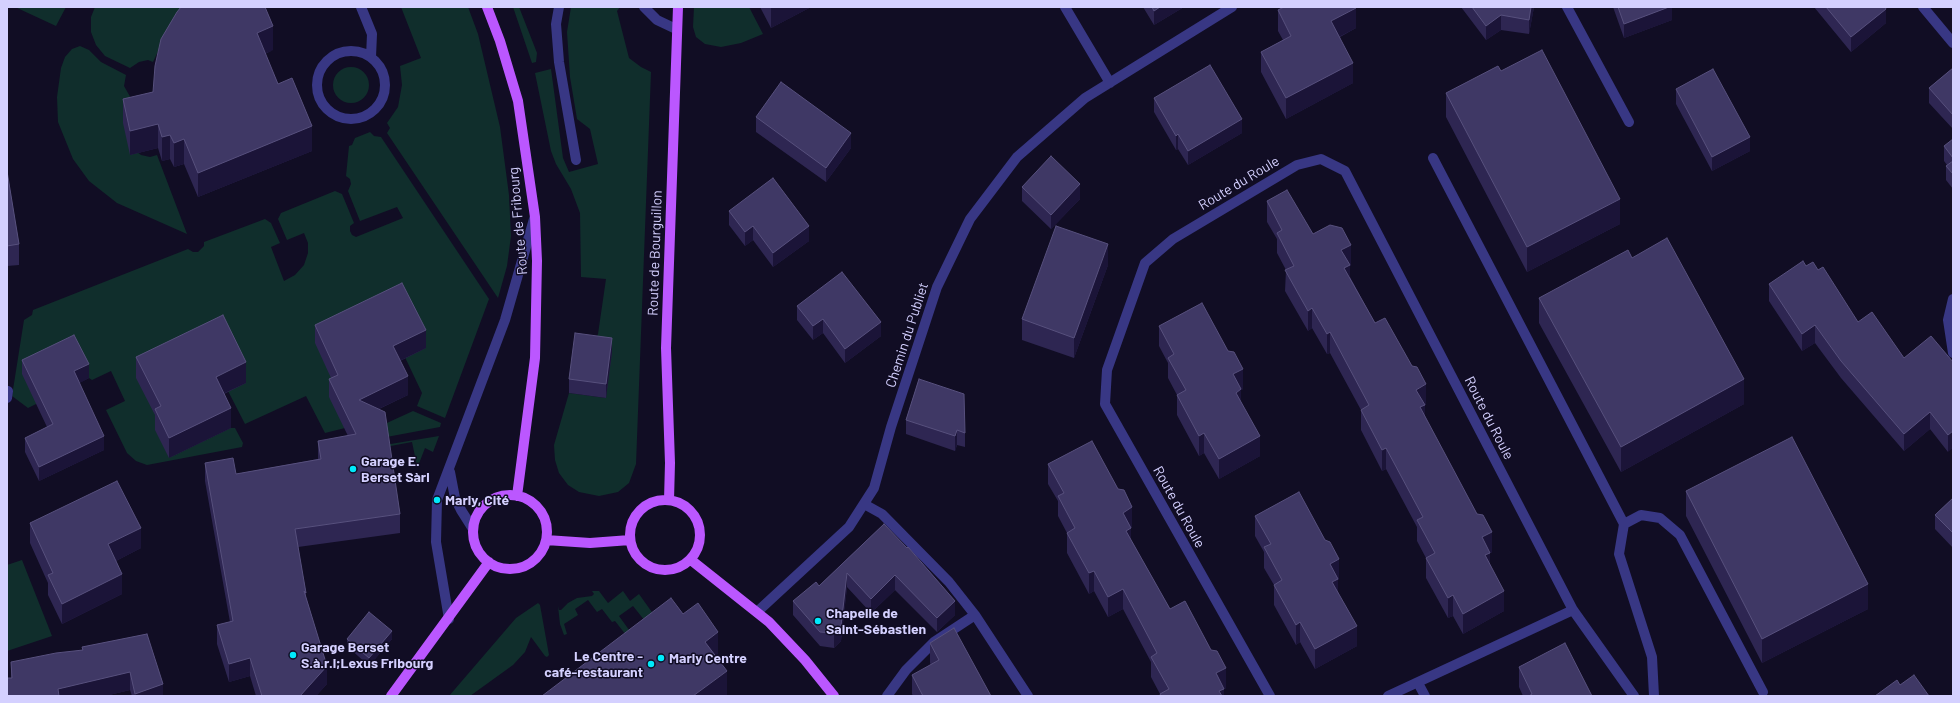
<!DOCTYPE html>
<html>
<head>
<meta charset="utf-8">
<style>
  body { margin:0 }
  #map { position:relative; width:1960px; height:703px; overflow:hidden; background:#110d24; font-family:Barlow,sans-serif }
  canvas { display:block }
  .frame { position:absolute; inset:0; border:8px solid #d4d0ff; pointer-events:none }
</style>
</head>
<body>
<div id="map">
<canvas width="1960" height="703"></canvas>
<div class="frame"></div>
</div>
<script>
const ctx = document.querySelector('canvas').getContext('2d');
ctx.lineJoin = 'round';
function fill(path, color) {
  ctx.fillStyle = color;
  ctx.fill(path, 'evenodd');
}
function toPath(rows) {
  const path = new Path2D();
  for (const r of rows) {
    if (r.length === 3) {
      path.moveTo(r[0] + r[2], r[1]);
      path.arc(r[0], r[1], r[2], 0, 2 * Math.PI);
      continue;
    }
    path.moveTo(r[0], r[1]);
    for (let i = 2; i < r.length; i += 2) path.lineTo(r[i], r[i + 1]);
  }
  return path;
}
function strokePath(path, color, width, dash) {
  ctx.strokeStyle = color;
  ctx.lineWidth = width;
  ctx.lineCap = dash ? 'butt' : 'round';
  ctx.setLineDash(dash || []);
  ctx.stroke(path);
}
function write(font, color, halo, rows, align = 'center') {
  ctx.font = font + ' Barlow,sans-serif';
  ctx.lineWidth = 3;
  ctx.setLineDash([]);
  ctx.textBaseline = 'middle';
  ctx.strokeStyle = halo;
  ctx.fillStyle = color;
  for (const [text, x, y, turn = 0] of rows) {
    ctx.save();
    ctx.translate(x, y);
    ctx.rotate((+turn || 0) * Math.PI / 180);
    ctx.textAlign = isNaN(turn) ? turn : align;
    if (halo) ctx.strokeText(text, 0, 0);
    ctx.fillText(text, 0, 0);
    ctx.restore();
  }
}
fill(toPath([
  [15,7,66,7,56,26],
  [95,7,187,7,163,41,153,62,148,60,139,62,130,68,105,56,96,45,91,32,91,17],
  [401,7,468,7,478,34,500,127,509,195,511,236,507,266,498,298,387,133,390,128,387,123,398,107,402,85,400,66,421,58],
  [513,7,519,7,537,53,536,62,532,63],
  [571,7,620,7,617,11,629,58,641,67,651,72,636,464,629,483,618,492,599,496,579,492,568,485,559,473,555,460,554,445,569,393,606,398,591,349,598,334,606,279,581,277,580,213,571,189,556,164,551,151,535,73,551,69,563,158,569,172,598,164,590,129,577,119,570,77,567,32],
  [694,7,749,7,763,34,741,43,721,47,705,44,696,37,693,27],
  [80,46,89,50,101,62,126,75,124,86,132,100,133,149,141,155,150,157,157,155,187,234,117,203,89,181,73,159,58,122,57,97,61,68,65,57,72,49],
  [351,85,18],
  [370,132,374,136,381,137,489,299,445,418,417,406,422,393,403,353,345,428,325,433,306,396,245,424,227,389,204,399,231,428,235,428,243,443,242,447,147,465,136,461,127,453,106,410,125,401,111,371,92,380,89,378,74,349,36,404,28,408,12,396,24,320,32,315,33,310,188,249,193,252,198,252,204,246,204,242,265,219,271,223,280,243,271,247,284,281,295,275,304,265,308,253,308,243,304,233,287,240,278,219,281,213,335,191,342,194,354,223,350,226,350,231,352,235,356,237,403,218,397,207,360,221,348,191,351,184,350,179,346,176,349,146,352,145,355,138],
  [413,411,441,423,440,427,349,444,365,433],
  [439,436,433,452,425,448,418,466,417,466,412,442,337,456,336,453],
  [22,560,52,636,7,651,7,565],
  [592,591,599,591,608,603,623,591,630,601,639,594,654,615,645,621,633,606,619,616,637,641,633,644,615,621,612,622,602,609,597,612,588,600,575,609,578,615,564,624,567,634,564,635,560,624,558,606,559,610,561,610,568,603,577,598,592,596,594,594],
  [538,603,540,605,549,655,547,657,545,656,531,637,525,652,513,665,470,696,449,696,516,618]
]), '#102e2c');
strokePath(toPath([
  [361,7,372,34,371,57],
  [559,7,556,24,559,62,576,160],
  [644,7,657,20,676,29],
  [1065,7,1110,83],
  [1567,7,1629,122],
  [1923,7,1953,43],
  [351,85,34],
  [1433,158,1624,524,1619,554,1652,657,1654,696],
  [1953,299,1948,320,1953,353],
  [7,398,8,391],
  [450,472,455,498,461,510,473,529],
  [864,504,882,514,949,582,975,615,1028,696],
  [1624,524,1641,515,1660,518,1680,535,1763,692],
  [757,612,849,527,874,488,891,427,937,287,970,219,1017,157,1085,98,1232,7],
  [449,619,436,542,437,500,505,320,534,219],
  [1418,683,1425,696],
  [887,696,906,670,934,642,975,615],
  [1270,696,1105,404,1107,370,1145,263,1173,239,1297,165,1321,159,1345,171,1573,610,1634,696],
  [1388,696,1573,610]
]), '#383784', 10);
strokePath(toPath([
  [487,7,500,41,518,101,535,217,537,261,535,358,517,496],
  [510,532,37],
  [665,535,35],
  [669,500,670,463,666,348,678,7],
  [546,540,590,543,630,540],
  [691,560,769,622,805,660,834,696],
  [391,696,489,562]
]), '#bb57ff', 10);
fill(toPath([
  [760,7,811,7,771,28],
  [1143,7,1184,7,1154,25],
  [1461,7,1534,7,1529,34,1501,30,1486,40],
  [1613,7,1672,7,1672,20,1624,38],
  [1814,7,1885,7,1886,23,1851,52],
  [1278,10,1356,28,1340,37,1353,83,1286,119,1261,72,1261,52,1283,40,1278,31],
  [273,50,265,54,278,84,312,151,198,197,184,164,174,167,170,159,162,161,158,148,130,155,123,123,123,99,153,92],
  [1953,68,1953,129,1929,103,1929,88],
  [1501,71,1620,224,1527,272,1446,117,1446,93],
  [1676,89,1750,151,1712,171,1676,104],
  [1154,98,1242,133,1188,165,1178,149,1176,150,1154,112],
  [756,117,851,148,826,182,756,132],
  [1953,139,1953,189,1946,180,1946,166,1947,165,1944,161,1944,146],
  [7,171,19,244,19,265,7,266],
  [1022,187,1080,199,1051,229,1022,201],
  [1267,201,1313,234,1351,265,1350,266,1350,277,1375,323,1426,404,1425,405,1425,417,1492,552,1490,553,1490,565,1504,611,1463,634,1453,616,1448,618,1426,578,1426,558,1417,541,1417,527,1386,469,1382,471,1361,430,1361,410,1330,353,1327,354,1312,328,1308,331,1285,291,1286,270,1277,253,1277,239,1267,222],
  [729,211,809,241,773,267,753,240,745,246,729,225],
  [1632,258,1744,404,1621,472,1539,323,1539,298],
  [1108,265,1074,358,1022,340,1022,319],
  [1806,266,1818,270,1858,322,1904,358,1953,362,1948,452,1930,429,1904,451,1841,378,1815,343,1802,351,1769,301,1769,284],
  [797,306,881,336,845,363,823,333,813,340,797,320],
  [315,325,426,348,400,361,408,395,379,409,400,514,400,533,298,547,306,593,306,597,327,684,316,696,256,696,250,676,229,682,217,644,217,625,230,622,205,481,205,463,236,474,318,459,318,441,348,436,329,397,329,379,331,378,315,343],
  [1159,326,1243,389,1241,390,1241,402,1260,456,1219,479,1204,453,1199,456,1177,415,1177,395,1168,378,1168,363,1159,346],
  [612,352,606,398,569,393,569,379],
  [136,357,246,383,224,394,231,428,169,458,155,430,155,415,136,378],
  [22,360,89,378,79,383,104,450,39,481,25,452,25,438,47,427,22,374],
  [919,379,965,433,965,447,957,445,955,451,906,434,906,420],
  [1048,464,1132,528,1131,528,1131,540,1170,609,1226,688,1224,689,1224,696,1160,696,1160,694,1151,677,1151,662,1123,609,1108,617,1094,591,1089,594,1067,553,1067,533,1058,516,1058,501,1048,484],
  [1686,491,1868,609,1762,663,1686,516],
  [1953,498,1953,548,1935,529,1935,515],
  [1255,516,1339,579,1338,580,1338,592,1357,646,1315,669,1300,642,1296,645,1274,605,1274,585,1264,568,1264,552,1255,536],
  [30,523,141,548,116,561,122,594,62,624,48,595,48,583,30,543],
  [884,524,955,615,937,632,895,590,871,613,847,587,841,641,834,648,820,646,793,615,793,601,819,586],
  [147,634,163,696,132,696,130,690,105,696,7,696,11,678,11,662,82,650,82,647],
  [347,639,392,639,369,666,347,646],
  [930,643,991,696,913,696,912,694,912,675,931,665,930,663],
  [1519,667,1592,696,1523,696,1519,687]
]), '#2e2652');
fill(toPath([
  [771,7,811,7,771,28],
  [1160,7,1184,7,1154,25,1154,11],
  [1531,7,1534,7,1529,34,1529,20],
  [1669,7,1672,7,1672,20,1624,38,1624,24],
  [1356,8,1356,28,1331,41,1331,21],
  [1886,9,1886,23,1851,52,1851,37],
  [1501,15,1501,30,1486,40,1486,26],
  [273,26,273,50,257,57,257,33],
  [1353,63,1353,83,1286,119,1286,98],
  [1242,119,1242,133,1188,165,1188,151],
  [158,124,158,148,130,155,130,131],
  [312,126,312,151,198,197,198,173],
  [851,133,851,148,826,182,826,168],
  [1178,134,1178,149,1176,150,1176,136],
  [170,135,170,159,162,161,162,137],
  [1750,137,1750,151,1712,171,1712,157],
  [184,139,184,164,174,167,174,143],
  [1080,184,1080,199,1051,229,1051,215],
  [1620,199,1620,224,1527,272,1527,247],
  [753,226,753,240,745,246,745,232],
  [809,226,809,241,773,267,773,253],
  [1108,244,1108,265,1074,358,1074,338],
  [1351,245,1351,265,1350,266,1350,285,1344,269,1341,250],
  [1312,308,1312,328,1308,331,1308,311],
  [823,319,823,333,813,340,813,326],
  [881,322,881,336,845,363,845,349],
  [1815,325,1815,343,1802,351,1802,334],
  [426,330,426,348,393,364,393,346],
  [1330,332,1330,353,1327,354,1327,334],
  [612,338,612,352,606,398,606,384],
  [246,362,246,383,216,397,216,377],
  [89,364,89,378,74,386,74,371],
  [1243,369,1243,389,1241,390,1241,410,1236,413,1233,374],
  [408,376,408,395,359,418,359,400],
  [1744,379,1744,404,1621,472,1621,447],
  [1426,384,1426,404,1425,405,1425,425,1420,428,1416,390],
  [231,408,231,428,169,458,169,438],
  [1930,412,1930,429,1904,451,1904,434],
  [957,430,957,445,955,451,955,436],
  [1953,431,1953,448,1948,452,1948,435],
  [1204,433,1204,453,1199,456,1199,436],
  [104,436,104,450,39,481,39,467],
  [1260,436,1260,456,1219,479,1219,459],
  [1386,448,1386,469,1382,471,1382,450],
  [1132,507,1132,528,1131,528,1131,548,1126,551,1123,513],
  [141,528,141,548,108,565,108,544],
  [1492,532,1492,552,1490,553,1490,573,1482,558,1482,537],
  [1339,559,1339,579,1338,580,1338,599,1332,603,1330,564],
  [1094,571,1094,591,1089,594,1089,573],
  [847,573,847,587,841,641,834,648,834,633],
  [122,574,122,594,62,624,62,604],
  [895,575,895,590,871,613,871,599],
  [1868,584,1868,609,1762,663,1762,639],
  [1123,589,1123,609,1108,617,1108,597],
  [1504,591,1504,611,1463,634,1463,614],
  [1453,595,1453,616,1448,618,1448,598],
  [955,601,955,615,937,632,937,618],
  [1300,622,1300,642,1296,645,1296,625],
  [1357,626,1357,646,1315,669,1315,649],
  [392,631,392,639,369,666,369,658],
  [718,632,718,656,705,667,705,642],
  [250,658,250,676,229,682,229,664],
  [327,666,327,684,316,696,300,696],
  [1226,668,1226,688,1224,689,1224,696,1219,696,1216,673],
  [727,671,727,695,726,696,693,696],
  [130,672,130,690,105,696,58,696,58,689],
  [163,684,163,696,135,696,135,694]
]), '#1b1438');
const building = toPath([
  [181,7,265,7,273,26,257,33,278,84,292,78,312,126,198,173,184,139,174,143,170,135,162,137,158,124,130,131,123,99,153,92,155,66,161,39,177,12,181,7],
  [1152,7,1160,7,1154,11,1152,7],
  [1284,7,1355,7,1356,8,1331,21,1353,63,1286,98,1261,52,1291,36,1278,10,1284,7],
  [1472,7,1531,7,1529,20,1501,15,1486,26,1472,7],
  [1618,7,1669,7,1624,24,1618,7],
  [1826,7,1885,7,1886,9,1851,37,1826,7],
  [1542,50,1620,199,1527,247,1446,93,1498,66,1501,71,1542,50],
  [1210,65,1242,119,1188,151,1178,134,1176,136,1154,98,1210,65],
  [1953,68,1953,115,1929,88,1953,68],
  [1713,69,1750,137,1712,157,1676,89,1713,69],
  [781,82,851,133,826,168,756,117,781,82],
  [1953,139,1953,158,1944,146,1953,139],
  [1051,156,1080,184,1051,215,1022,187,1051,156],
  [1953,161,1953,174,1946,166,1953,161],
  [7,171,19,244,7,246,7,171],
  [773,178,809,226,773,253,753,226,745,232,729,211,773,178],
  [1287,190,1313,234,1330,225,1342,228,1351,245,1341,250,1350,265,1344,268,1375,323,1385,318,1412,366,1417,367,1426,384,1416,390,1425,405,1420,407,1477,514,1483,515,1492,532,1482,537,1490,553,1485,555,1504,591,1463,614,1453,595,1448,598,1426,558,1435,553,1417,520,1423,517,1386,448,1382,450,1361,410,1369,405,1330,332,1327,334,1312,308,1308,311,1285,270,1294,266,1277,233,1282,230,1267,201,1287,190],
  [1056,226,1108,244,1074,338,1022,319,1056,226],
  [1667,238,1744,379,1621,447,1539,298,1628,250,1632,258,1667,238],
  [1803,261,1806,266,1813,262,1818,270,1823,267,1858,322,1872,312,1904,358,1931,336,1953,362,1953,431,1948,435,1930,412,1904,434,1841,361,1815,325,1802,334,1769,284,1803,261],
  [842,272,881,322,845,349,823,319,813,326,797,306,842,272],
  [402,283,426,330,393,346,408,376,359,400,385,412,400,514,295,529,306,593,304,591,327,666,300,696,262,696,250,658,229,664,217,625,233,621,205,463,233,458,236,474,321,459,318,441,356,434,329,379,338,375,315,325,402,283],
  [1202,303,1228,351,1234,352,1243,369,1233,374,1241,389,1236,393,1260,436,1219,459,1204,433,1199,436,1177,395,1186,390,1168,358,1174,354,1159,326,1202,303],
  [223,315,246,362,216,377,231,408,169,438,155,409,161,406,136,357,223,315],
  [575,333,612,338,606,384,569,379,575,333],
  [74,335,89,364,74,371,104,436,39,467,25,438,53,424,22,360,74,335],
  [919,379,964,394,965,433,957,430,955,436,906,420,919,379],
  [1792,437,1868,584,1762,639,1686,491,1792,437],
  [1092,441,1118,489,1124,490,1132,507,1123,513,1131,528,1126,531,1170,609,1185,601,1211,650,1217,651,1226,668,1216,673,1224,689,1219,691,1222,696,1161,696,1160,694,1169,689,1151,657,1157,653,1123,589,1108,597,1094,571,1089,573,1067,533,1075,528,1058,496,1064,493,1048,464,1092,441],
  [117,481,141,528,108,544,122,574,62,604,48,575,53,573,30,523,117,481],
  [1299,492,1325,540,1330,542,1339,559,1330,564,1338,579,1332,582,1357,626,1315,649,1300,622,1296,625,1274,585,1282,580,1264,547,1271,544,1255,516,1299,492],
  [1953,498,1953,533,1935,515,1953,498],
  [884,524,907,548,908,547,955,601,937,618,895,575,871,599,847,573,841,626,834,633,820,632,793,601,816,582,819,586,884,524],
  [671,598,683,614,698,603,718,632,705,642,727,671,693,696,542,696,671,598],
  [369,612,392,631,369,658,347,639,369,612],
  [954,628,991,696,923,696,912,675,939,660,930,643,954,628],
  [147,634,163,684,135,694,130,672,58,689,59,696,7,696,7,678,12,678,11,662,56,653,83,650,82,647,147,634],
  [1565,643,1592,696,1529,696,1532,694,1519,667,1565,643],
  [1914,675,1929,696,1875,696,1897,680,1900,685,1914,675]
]);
fill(building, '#3f3865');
strokePath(building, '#57507d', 1);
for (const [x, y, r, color] of [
  [353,469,4,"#00eafb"],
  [437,500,4,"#00eafb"],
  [818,621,4,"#00eafb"],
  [293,655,4,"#00eafb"],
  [661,658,4,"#00eafb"],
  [651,664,4,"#00eafb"]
]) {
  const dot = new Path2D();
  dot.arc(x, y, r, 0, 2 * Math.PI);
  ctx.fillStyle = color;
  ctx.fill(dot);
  strokePath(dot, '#110d24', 1.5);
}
write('14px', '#d4d0ff', '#110d24', [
  ["Route du Roule",1239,183,-31],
  ["Route de Fribourg",518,221,-95],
  ["Route de Bourguillon",655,253,-88],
  ["Chemin du Publiet",907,335,-72],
  ["Route du Roule",1489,418,63],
  ["Route du Roule",1179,507,61]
]);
write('bold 14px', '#d4d0ff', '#110d24', [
  ["Garage E.",361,461],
  ["Berset Sàrl",361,477],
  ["Marly, Cité",445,500],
  ["Chapelle de",826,613],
  ["Saint-Sébastien",826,629],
  ["Garage Berset",301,647],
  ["S.à.r.l;Lexus Fribourg",301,663],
  ["Le Centre -",643,656,"right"],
  ["café-restaurant",643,672,"right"],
  ["Marly Centre",669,658]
], 'left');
</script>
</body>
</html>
